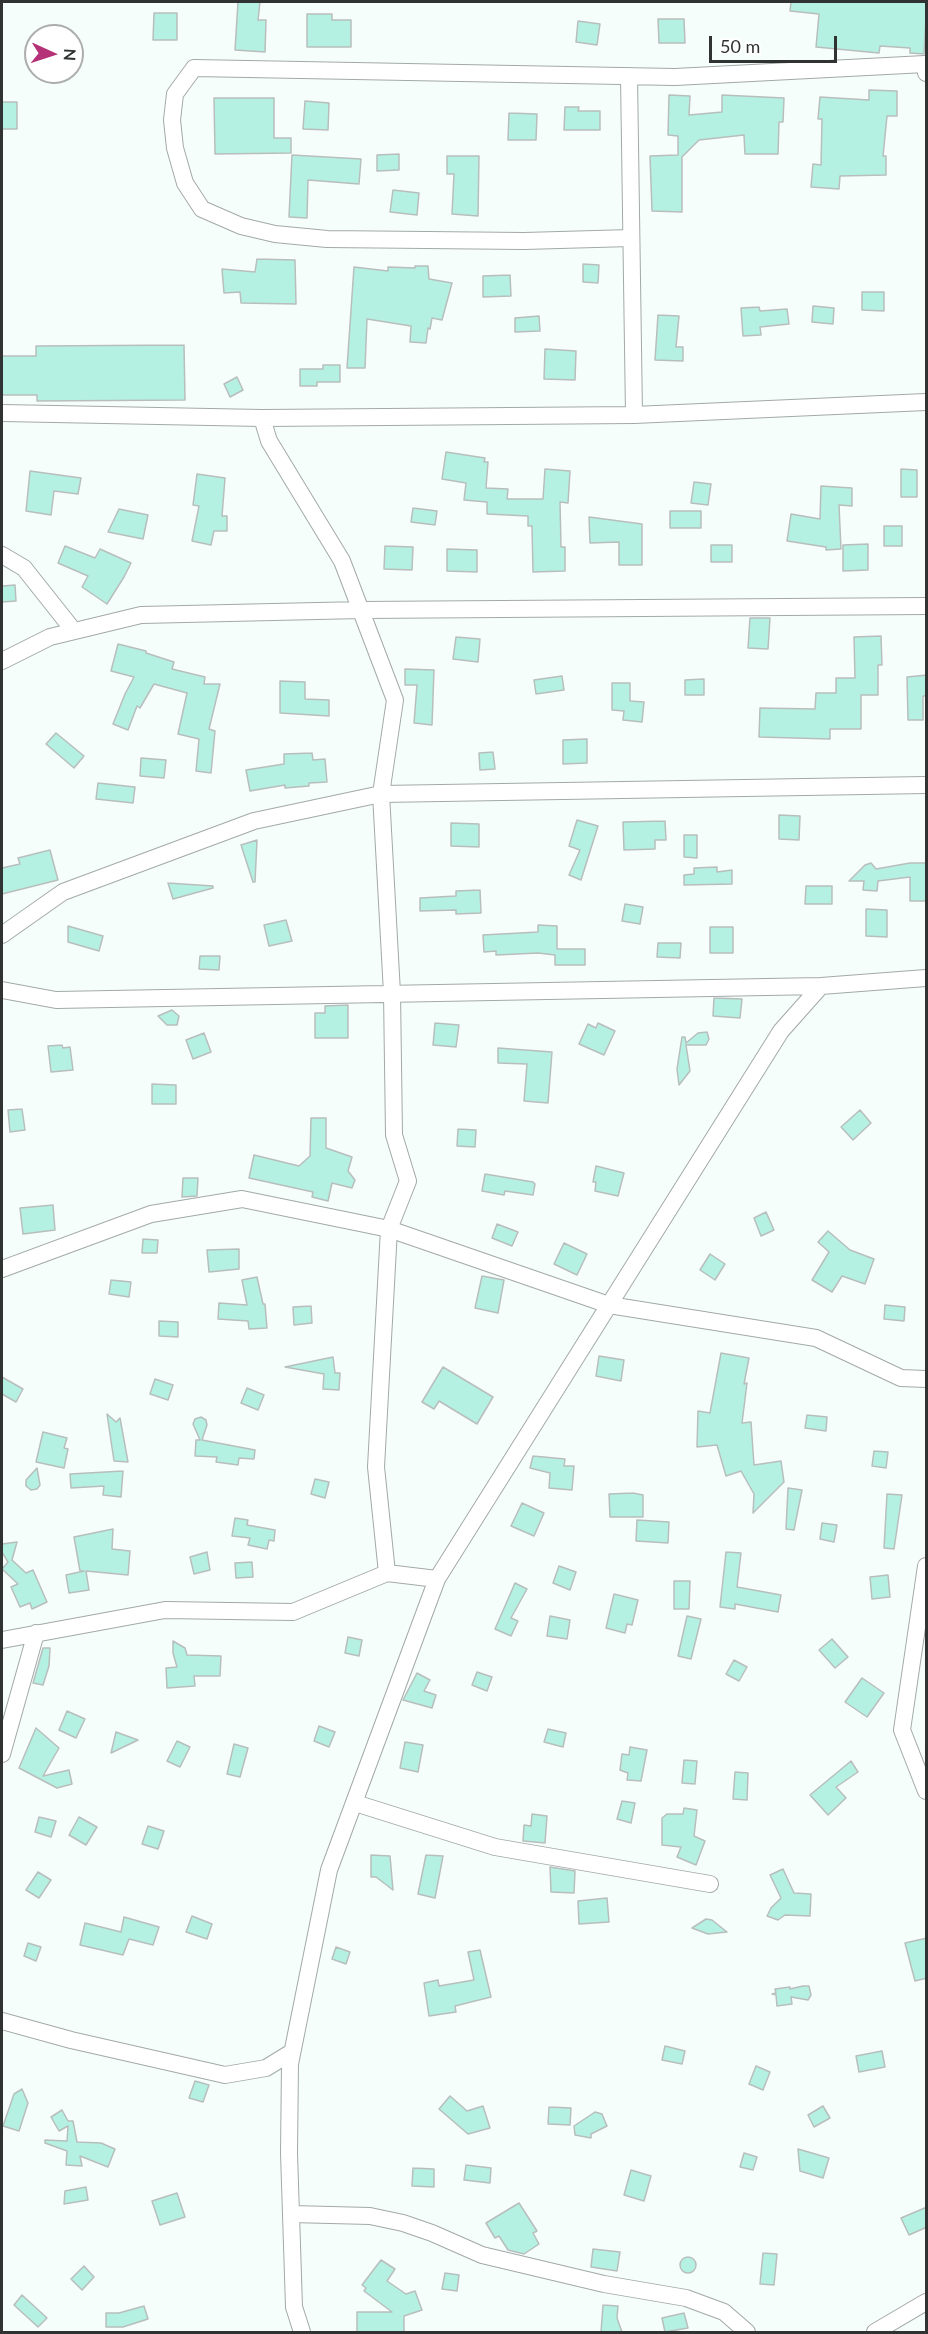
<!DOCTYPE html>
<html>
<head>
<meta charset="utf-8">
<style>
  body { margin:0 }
  #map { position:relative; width:928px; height:2334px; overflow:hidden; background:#f6fefc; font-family:Lato,sans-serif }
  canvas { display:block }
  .frame { position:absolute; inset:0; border:3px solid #303332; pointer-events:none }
  .north { position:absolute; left:24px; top:24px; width:60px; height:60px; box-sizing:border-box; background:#fff; border:2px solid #acadad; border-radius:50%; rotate:93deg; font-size:16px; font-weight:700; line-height:24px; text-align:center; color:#303332 }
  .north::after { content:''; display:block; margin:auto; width:21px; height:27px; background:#b53178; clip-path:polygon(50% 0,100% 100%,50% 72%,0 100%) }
  .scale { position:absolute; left:709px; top:36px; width:128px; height:27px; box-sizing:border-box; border:3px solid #303332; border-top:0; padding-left:8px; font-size:18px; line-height:21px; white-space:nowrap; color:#303332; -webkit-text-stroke:4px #fff; paint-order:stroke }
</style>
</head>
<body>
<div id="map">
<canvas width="928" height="2334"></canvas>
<div class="frame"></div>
<div class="north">N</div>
<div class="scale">50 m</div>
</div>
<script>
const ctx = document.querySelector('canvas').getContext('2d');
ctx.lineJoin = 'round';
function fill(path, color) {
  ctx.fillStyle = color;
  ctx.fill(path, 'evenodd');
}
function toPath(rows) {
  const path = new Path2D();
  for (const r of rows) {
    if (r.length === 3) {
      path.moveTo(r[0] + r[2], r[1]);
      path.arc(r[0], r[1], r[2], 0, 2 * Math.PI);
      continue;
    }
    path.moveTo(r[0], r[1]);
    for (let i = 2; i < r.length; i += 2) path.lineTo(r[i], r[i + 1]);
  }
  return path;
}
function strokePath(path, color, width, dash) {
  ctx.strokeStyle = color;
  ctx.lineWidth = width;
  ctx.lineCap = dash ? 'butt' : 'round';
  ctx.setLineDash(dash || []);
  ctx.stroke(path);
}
const building = toPath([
  [238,2,260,2,258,20,266,20,265,52,235,50,238,2],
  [791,2,927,2,924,54,910,53,910,48,880,46,879,53,816,47,819,14,790,11,791,2],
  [154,13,177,13,177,40,153,40,154,13],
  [307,14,332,14,332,20,351,20,351,47,307,47,307,14],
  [658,19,684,19,685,43,659,43,658,19],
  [578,21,600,24,597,45,576,42,578,21],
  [869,90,897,91,897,116,887,116,883,156,886,156,886,175,840,176,839,189,811,187,813,164,821,165,822,119,818,119,820,97,869,100,869,90],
  [669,95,690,96,689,115,722,112,722,95,784,98,783,122,779,122,778,154,745,154,744,135,699,140,682,157,682,212,652,211,650,156,678,155,678,136,668,135,669,95],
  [214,98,274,98,274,138,291,138,291,153,215,154,214,98],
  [305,101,329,103,328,130,303,129,305,101],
  [2,102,17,102,17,129,2,129,2,102],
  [565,107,579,107,578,111,600,111,600,130,564,130,565,107],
  [509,113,537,114,536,140,508,140,509,113],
  [399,154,399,170,377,171,377,155,399,154],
  [292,155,361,159,359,184,308,180,307,218,289,217,292,155],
  [447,156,479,156,478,216,452,214,454,174,447,174,447,156],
  [393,190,419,193,417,215,390,212,393,190],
  [257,259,295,260,296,304,241,303,240,292,224,293,222,269,255,272,257,259],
  [583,264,599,265,598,283,583,282,583,264],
  [415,266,428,266,429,279,452,283,442,320,432,318,430,329,428,328,426,343,410,342,411,326,367,319,365,368,347,368,354,267,388,271,388,267,415,268,415,266],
  [510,275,511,296,483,297,483,276,510,275],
  [862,292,884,292,884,311,862,310,862,292],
  [813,306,834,308,833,324,812,322,813,306],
  [759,307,760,311,787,309,789,324,760,327,761,335,743,336,741,308,759,307],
  [658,315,679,316,676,347,683,347,683,361,655,360,658,315],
  [539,316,540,331,515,332,515,318,539,316],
  [184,345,185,400,37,401,37,395,2,395,2,356,36,356,36,346,184,345],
  [545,349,576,351,575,380,544,379,545,349],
  [323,365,340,365,340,382,317,382,317,386,300,386,300,369,323,369,323,365],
  [237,377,243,390,230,397,224,384,237,377],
  [446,452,485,458,484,462,488,462,486,488,508,489,507,499,543,499,545,469,570,471,568,503,560,502,561,547,565,547,565,571,533,572,532,526,528,526,528,516,487,514,487,502,464,500,466,483,442,479,446,452],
  [901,469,917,470,917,497,901,497,901,469],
  [30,471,81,478,78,494,54,491,51,515,26,511,30,471],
  [197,474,225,478,222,516,227,516,227,531,214,531,211,545,192,541,199,506,193,505,197,474],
  [694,482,711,484,708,505,691,503,694,482],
  [821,486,852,488,852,506,839,505,841,549,826,550,826,547,787,541,791,514,820,519,821,486],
  [413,508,437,511,435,525,411,522,413,508],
  [119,509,148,515,143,539,108,532,119,509],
  [670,511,701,511,701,528,670,528,670,511],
  [589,517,642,524,642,565,619,565,619,542,590,543,589,517],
  [884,526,902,526,902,546,884,546,884,526],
  [868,544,868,570,843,571,843,545,868,544],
  [711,545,732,545,732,562,711,562,711,545],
  [65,546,95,558,100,549,131,563,124,577,107,604,82,587,88,576,58,563,65,546],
  [385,546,413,547,412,570,384,569,385,546],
  [447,549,477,550,477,572,447,571,447,549],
  [15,585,16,601,2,602,2,586,15,585],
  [750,618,770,618,768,649,748,648,750,618],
  [881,636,882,665,878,665,878,695,861,695,861,729,830,729,830,739,759,737,760,708,815,709,816,693,836,693,836,678,855,678,854,637,881,636],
  [456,637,480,639,478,662,453,659,456,637],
  [118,644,146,651,146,653,174,662,172,669,205,677,204,684,220,684,209,729,215,731,211,773,196,771,199,739,178,734,187,693,154,684,140,708,137,706,128,730,113,724,125,694,134,677,111,671,118,644],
  [405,669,434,670,432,725,414,723,417,685,405,685,405,669],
  [927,675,927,696,923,696,923,720,908,720,907,677,927,675],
  [562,676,564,690,536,694,534,680,562,676],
  [704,679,704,695,685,695,685,680,704,679],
  [280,681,305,682,305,699,329,700,329,716,280,713,280,681],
  [612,683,630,683,630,701,644,702,642,722,623,720,624,711,612,710,612,683],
  [56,733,84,756,74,768,46,744,56,733],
  [587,739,587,763,563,764,563,740,587,739],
  [493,752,495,769,480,770,479,753,493,752],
  [312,753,313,760,325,759,327,782,309,783,309,786,285,788,285,785,250,791,246,770,284,764,284,754,312,753],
  [141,758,166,760,164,778,140,776,141,758],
  [98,783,135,787,133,803,96,799,98,783],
  [779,815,800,816,799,840,779,839,779,815],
  [577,820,598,826,581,880,569,875,580,850,569,846,577,820],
  [665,821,666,840,655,840,655,849,624,850,623,822,665,821],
  [451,823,479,824,479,847,451,846,451,823],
  [684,835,697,835,697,858,684,857,684,835],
  [257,840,255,882,253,882,241,845,257,840],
  [50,850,58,880,2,894,2,868,20,864,18,858,50,850],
  [871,863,876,869,910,863,927,863,927,901,910,901,910,877,878,881,877,891,863,890,864,881,849,881,865,865,871,863],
  [717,867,717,872,732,870,732,884,684,885,684,875,694,874,694,868,717,867],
  [168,883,213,886,213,888,173,899,168,883],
  [806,886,832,886,832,904,805,904,806,886],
  [480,890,481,913,456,914,456,910,420,911,420,898,456,896,456,891,480,890],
  [625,904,643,907,640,924,622,921,625,904],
  [866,909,887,910,887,937,866,936,866,909],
  [286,920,292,941,269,946,264,925,286,920],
  [538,925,557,926,557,949,585,949,585,965,555,965,555,955,538,953,496,955,496,951,484,952,483,935,538,932,538,925],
  [68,926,103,936,99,951,68,942,68,926],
  [710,927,733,927,733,953,710,953,710,927],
  [658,943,681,943,680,958,657,957,658,943],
  [200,956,220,956,219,970,199,969,200,956],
  [714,998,742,999,740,1018,713,1016,714,998],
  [348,1005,348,1038,315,1038,315,1013,325,1013,325,1006,348,1005],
  [172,1010,179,1016,177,1025,167,1025,158,1016,172,1010],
  [435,1023,459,1025,456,1047,433,1045,435,1023],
  [598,1023,615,1031,604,1055,579,1044,588,1024,596,1028,598,1023],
  [707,1032,709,1039,706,1045,686,1045,690,1071,679,1085,677,1069,682,1037,685,1037,686,1043,698,1033,707,1032],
  [204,1033,211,1052,193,1059,186,1040,204,1033],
  [62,1045,63,1048,70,1047,73,1070,51,1072,48,1046,62,1045],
  [498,1048,552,1052,548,1103,524,1101,527,1064,498,1063,498,1048],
  [152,1084,176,1085,176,1104,152,1104,152,1084],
  [22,1109,25,1130,10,1132,8,1110,22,1109],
  [860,1110,871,1123,853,1140,841,1127,860,1110],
  [311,1118,326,1118,326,1148,352,1157,348,1171,355,1180,352,1188,332,1183,328,1201,312,1197,313,1192,249,1178,254,1155,299,1166,310,1156,311,1118],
  [458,1129,476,1130,475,1147,457,1146,458,1129],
  [596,1166,624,1173,618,1196,595,1191,596,1182,593,1182,596,1166],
  [485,1174,533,1182,535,1184,533,1195,505,1191,504,1195,482,1191,485,1174],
  [183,1178,198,1178,197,1196,182,1197,183,1178],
  [53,1205,55,1230,23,1234,20,1208,53,1205],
  [766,1212,774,1230,761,1236,754,1218,766,1212],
  [497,1224,518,1232,512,1246,492,1238,497,1224],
  [828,1231,850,1250,874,1259,865,1284,842,1276,832,1292,812,1280,829,1252,818,1242,828,1231],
  [143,1239,158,1240,157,1253,142,1253,143,1239],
  [564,1243,587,1254,577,1275,554,1264,564,1243],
  [239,1249,239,1269,209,1272,207,1250,239,1249],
  [710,1254,725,1264,715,1280,700,1270,710,1254],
  [482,1276,504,1280,498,1313,475,1308,482,1276],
  [257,1277,263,1304,265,1304,267,1328,249,1329,248,1321,218,1319,219,1303,247,1305,242,1280,257,1277],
  [111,1280,131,1282,129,1297,109,1294,111,1280],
  [885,1305,905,1307,904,1321,884,1319,885,1305],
  [311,1306,312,1323,294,1325,293,1307,311,1306],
  [159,1321,178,1322,178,1337,159,1336,159,1321],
  [721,1353,749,1358,744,1384,747,1383,742,1423,751,1422,754,1465,781,1461,784,1482,753,1513,754,1494,741,1471,726,1476,717,1445,697,1447,698,1411,710,1413,721,1353],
  [599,1356,624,1360,621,1381,596,1376,599,1356],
  [333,1357,335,1373,340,1373,339,1390,323,1389,324,1374,285,1367,333,1357],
  [443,1367,493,1397,477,1424,439,1401,434,1409,422,1402,443,1367],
  [2,1377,23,1389,16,1402,2,1394,2,1377],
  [155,1379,173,1385,168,1400,150,1394,155,1379],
  [247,1388,264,1395,258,1410,241,1403,247,1388],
  [107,1414,116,1422,120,1418,128,1462,114,1461,107,1414],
  [807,1415,827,1417,826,1431,805,1428,807,1415],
  [201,1417,206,1420,207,1425,202,1440,255,1450,254,1459,239,1458,238,1465,216,1462,217,1457,195,1456,196,1440,200,1440,193,1424,195,1419,201,1417],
  [43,1432,67,1438,64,1448,68,1449,64,1468,36,1462,43,1432],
  [874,1451,888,1452,886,1468,872,1466,874,1451],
  [533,1456,565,1459,564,1466,574,1466,572,1490,549,1488,550,1473,530,1468,533,1456],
  [37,1468,40,1485,37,1489,31,1490,26,1486,26,1480,37,1468],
  [123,1471,121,1497,103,1495,104,1486,71,1488,70,1474,123,1471],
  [315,1479,329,1482,325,1498,311,1494,315,1479],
  [788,1488,802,1490,794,1530,786,1529,788,1488],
  [633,1493,643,1495,643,1517,610,1517,609,1494,633,1493],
  [887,1494,902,1495,894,1549,884,1548,887,1494],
  [522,1503,544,1513,534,1536,511,1526,522,1503],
  [235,1518,248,1520,247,1525,275,1530,274,1541,269,1540,267,1549,248,1545,250,1538,232,1536,235,1518],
  [637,1520,669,1522,668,1543,636,1541,637,1520],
  [822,1523,837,1525,834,1542,820,1539,822,1523],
  [113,1529,112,1549,130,1551,128,1575,86,1571,89,1590,69,1593,66,1575,84,1571,80,1571,74,1537,113,1529],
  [17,1542,12,1560,26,1573,33,1570,47,1602,32,1609,30,1603,20,1607,11,1587,18,1584,2,1569,8,1562,2,1552,2,1544,17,1542],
  [207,1552,210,1570,194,1574,190,1557,207,1552],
  [726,1552,741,1553,737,1587,781,1595,778,1612,735,1604,735,1609,720,1607,726,1552],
  [252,1562,253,1577,236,1578,235,1563,252,1562],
  [559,1566,576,1572,570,1590,553,1583,559,1566],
  [888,1575,890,1597,872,1599,870,1577,888,1575],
  [674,1581,690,1581,689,1609,674,1609,674,1581],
  [515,1583,527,1589,511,1618,518,1621,511,1636,495,1629,515,1583],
  [614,1594,638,1600,632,1625,627,1624,625,1633,606,1628,614,1594],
  [550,1616,570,1620,567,1639,547,1636,550,1616],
  [687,1616,701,1619,691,1659,678,1656,687,1616],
  [348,1637,362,1640,359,1656,345,1653,348,1637],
  [832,1639,848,1657,835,1668,819,1650,832,1639],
  [173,1641,185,1648,187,1655,221,1656,220,1676,194,1676,195,1686,167,1688,166,1668,177,1667,173,1653,173,1641],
  [43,1648,50,1648,49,1666,43,1685,33,1683,43,1648],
  [734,1660,747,1667,739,1681,726,1674,734,1660],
  [477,1672,492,1677,487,1691,472,1685,477,1672],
  [417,1673,430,1680,424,1691,436,1695,432,1708,403,1700,417,1673],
  [862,1678,884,1693,867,1717,845,1702,862,1678],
  [67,1711,85,1719,76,1738,59,1730,67,1711],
  [319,1726,335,1732,329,1747,314,1741,319,1726],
  [36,1728,59,1748,43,1776,69,1770,72,1784,57,1788,19,1768,36,1728],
  [548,1729,566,1733,563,1747,544,1742,548,1729],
  [116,1732,138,1740,111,1753,116,1732],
  [177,1741,190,1747,180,1767,167,1761,177,1741],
  [405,1742,423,1745,418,1772,400,1768,405,1742],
  [234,1744,248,1748,240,1777,227,1774,234,1744],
  [630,1747,647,1750,641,1781,627,1780,628,1773,620,1770,622,1754,629,1755,630,1747],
  [684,1760,697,1761,695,1784,682,1783,684,1760],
  [851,1761,858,1772,836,1787,846,1798,828,1815,810,1795,851,1761],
  [735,1772,748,1773,747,1800,733,1799,735,1772],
  [622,1801,635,1803,631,1823,617,1819,622,1801],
  [684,1808,697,1810,694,1836,705,1841,696,1865,677,1857,681,1847,662,1845,662,1818,667,1814,683,1814,684,1808],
  [532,1814,547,1816,545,1843,523,1841,524,1825,531,1826,532,1814],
  [39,1817,56,1821,51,1837,35,1832,39,1817],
  [79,1817,97,1827,86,1845,69,1835,79,1817],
  [148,1826,164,1831,158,1849,142,1844,148,1826],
  [371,1855,390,1856,393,1890,376,1877,371,1877,371,1855],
  [426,1855,443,1856,435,1898,418,1894,426,1855],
  [550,1867,575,1871,574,1893,551,1892,550,1867],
  [783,1869,794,1893,811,1894,810,1916,785,1915,778,1920,767,1916,771,1908,781,1898,770,1875,783,1869],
  [38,1872,51,1880,39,1898,26,1890,38,1872],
  [607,1898,609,1922,579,1924,578,1901,607,1898],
  [192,1916,212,1924,207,1939,186,1932,192,1916],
  [124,1917,159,1927,153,1945,129,1939,123,1955,80,1945,85,1923,121,1932,124,1917],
  [706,1919,712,1920,727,1932,708,1934,692,1928,706,1919],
  [927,1938,927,1978,915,1981,905,1943,927,1938],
  [28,1943,41,1947,36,1961,24,1956,28,1943],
  [336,1947,350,1952,346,1964,332,1959,336,1947],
  [480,1950,491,1997,455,2006,456,2012,429,2016,424,1983,438,1980,439,1986,474,1980,468,1952,480,1950],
  [803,1986,809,1986,811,1995,808,2000,791,1997,792,2004,777,2006,776,1995,772,1994,776,1993,775,1989,790,1987,790,1989,803,1986],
  [665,2046,685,2051,682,2064,662,2060,665,2046],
  [882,2051,885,2067,859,2072,856,2056,882,2051],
  [756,2066,770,2072,763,2090,749,2084,756,2066],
  [195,2081,209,2085,203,2102,189,2098,195,2081],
  [22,2089,28,2103,19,2131,3,2126,14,2094,22,2089],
  [450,2096,467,2111,483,2106,490,2128,468,2134,439,2109,450,2096],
  [823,2106,830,2118,814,2127,808,2115,823,2106],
  [549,2107,571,2108,570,2125,548,2124,549,2107],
  [62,2110,68,2121,73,2121,77,2142,101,2143,115,2149,108,2167,80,2156,82,2166,66,2165,67,2151,45,2143,45,2140,67,2141,68,2126,59,2131,51,2117,62,2110],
  [595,2112,602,2114,607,2126,591,2134,591,2138,575,2135,574,2126,595,2112],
  [798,2149,829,2158,823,2178,800,2171,798,2149],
  [744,2153,757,2157,753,2170,740,2167,744,2153],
  [466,2165,491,2168,490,2183,464,2180,466,2165],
  [413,2168,434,2169,434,2187,412,2186,413,2168],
  [631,2170,651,2176,644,2201,624,2195,631,2170],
  [86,2187,88,2200,64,2204,65,2191,86,2187],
  [177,2193,185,2217,160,2225,152,2201,177,2193],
  [519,2203,537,2231,533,2233,539,2244,524,2254,508,2250,499,2236,495,2238,486,2223,519,2203],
  [927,2207,927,2227,909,2235,901,2218,927,2207],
  [593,2249,620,2252,617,2271,591,2267,593,2249],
  [763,2253,777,2254,774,2285,760,2284,763,2253],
  [688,2265,8],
  [381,2260,395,2269,387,2281,406,2294,415,2291,422,2310,404,2316,404,2332,357,2332,357,2312,392,2312,364,2291,366,2288,362,2285,381,2260],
  [84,2266,94,2277,82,2290,71,2279,84,2266],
  [445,2273,459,2275,457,2291,442,2289,445,2273],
  [22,2295,47,2318,38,2327,14,2305,22,2295],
  [603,2305,618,2306,617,2318,622,2332,601,2332,603,2305],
  [144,2306,148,2319,123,2327,106,2327,106,2313,119,2313,144,2306],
  [684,2313,688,2328,665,2332,662,2318,684,2313]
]);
fill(building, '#b5f1e3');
strokePath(building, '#b8bebc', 1.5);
const minor = toPath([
  [629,76,634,415],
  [631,238,524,241,327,239,275,234,241,226,202,209,185,183,175,148,172,120,175,94,194,68,675,77,925,64,926,73],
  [2,413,262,418,634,415,926,402],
  [262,418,269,441,342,561,395,700,381,794,392,993,394,1135,408,1181,389,1229,376,1467,387,1573],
  [2,555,24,568,74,631],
  [2,661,50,637,141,615,361,610,926,606],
  [2,935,63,892,254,821,381,794,926,785],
  [2,990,56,1000,821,986],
  [2,1269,151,1214,242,1199,389,1229,609,1305,816,1338,901,1378,926,1379],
  [926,1566,902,1730,926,1791],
  [2,1640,165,1610,293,1612,387,1573,437,1579],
  [2,1754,36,1633],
  [355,1803,495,1847,710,1884],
  [2,2021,71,2040,225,2075,266,2068,292,2052],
  [291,2214,370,2216,403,2223,432,2233,482,2255,604,2284,686,2298,724,2312,747,2332],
  [302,2332,294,2307,289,2153,290,2064,329,1870,437,1579,781,1031,821,986,926,978],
  [875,2332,926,2302]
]);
strokePath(minor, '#a3a9a8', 18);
strokePath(minor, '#fff', 16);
</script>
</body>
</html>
